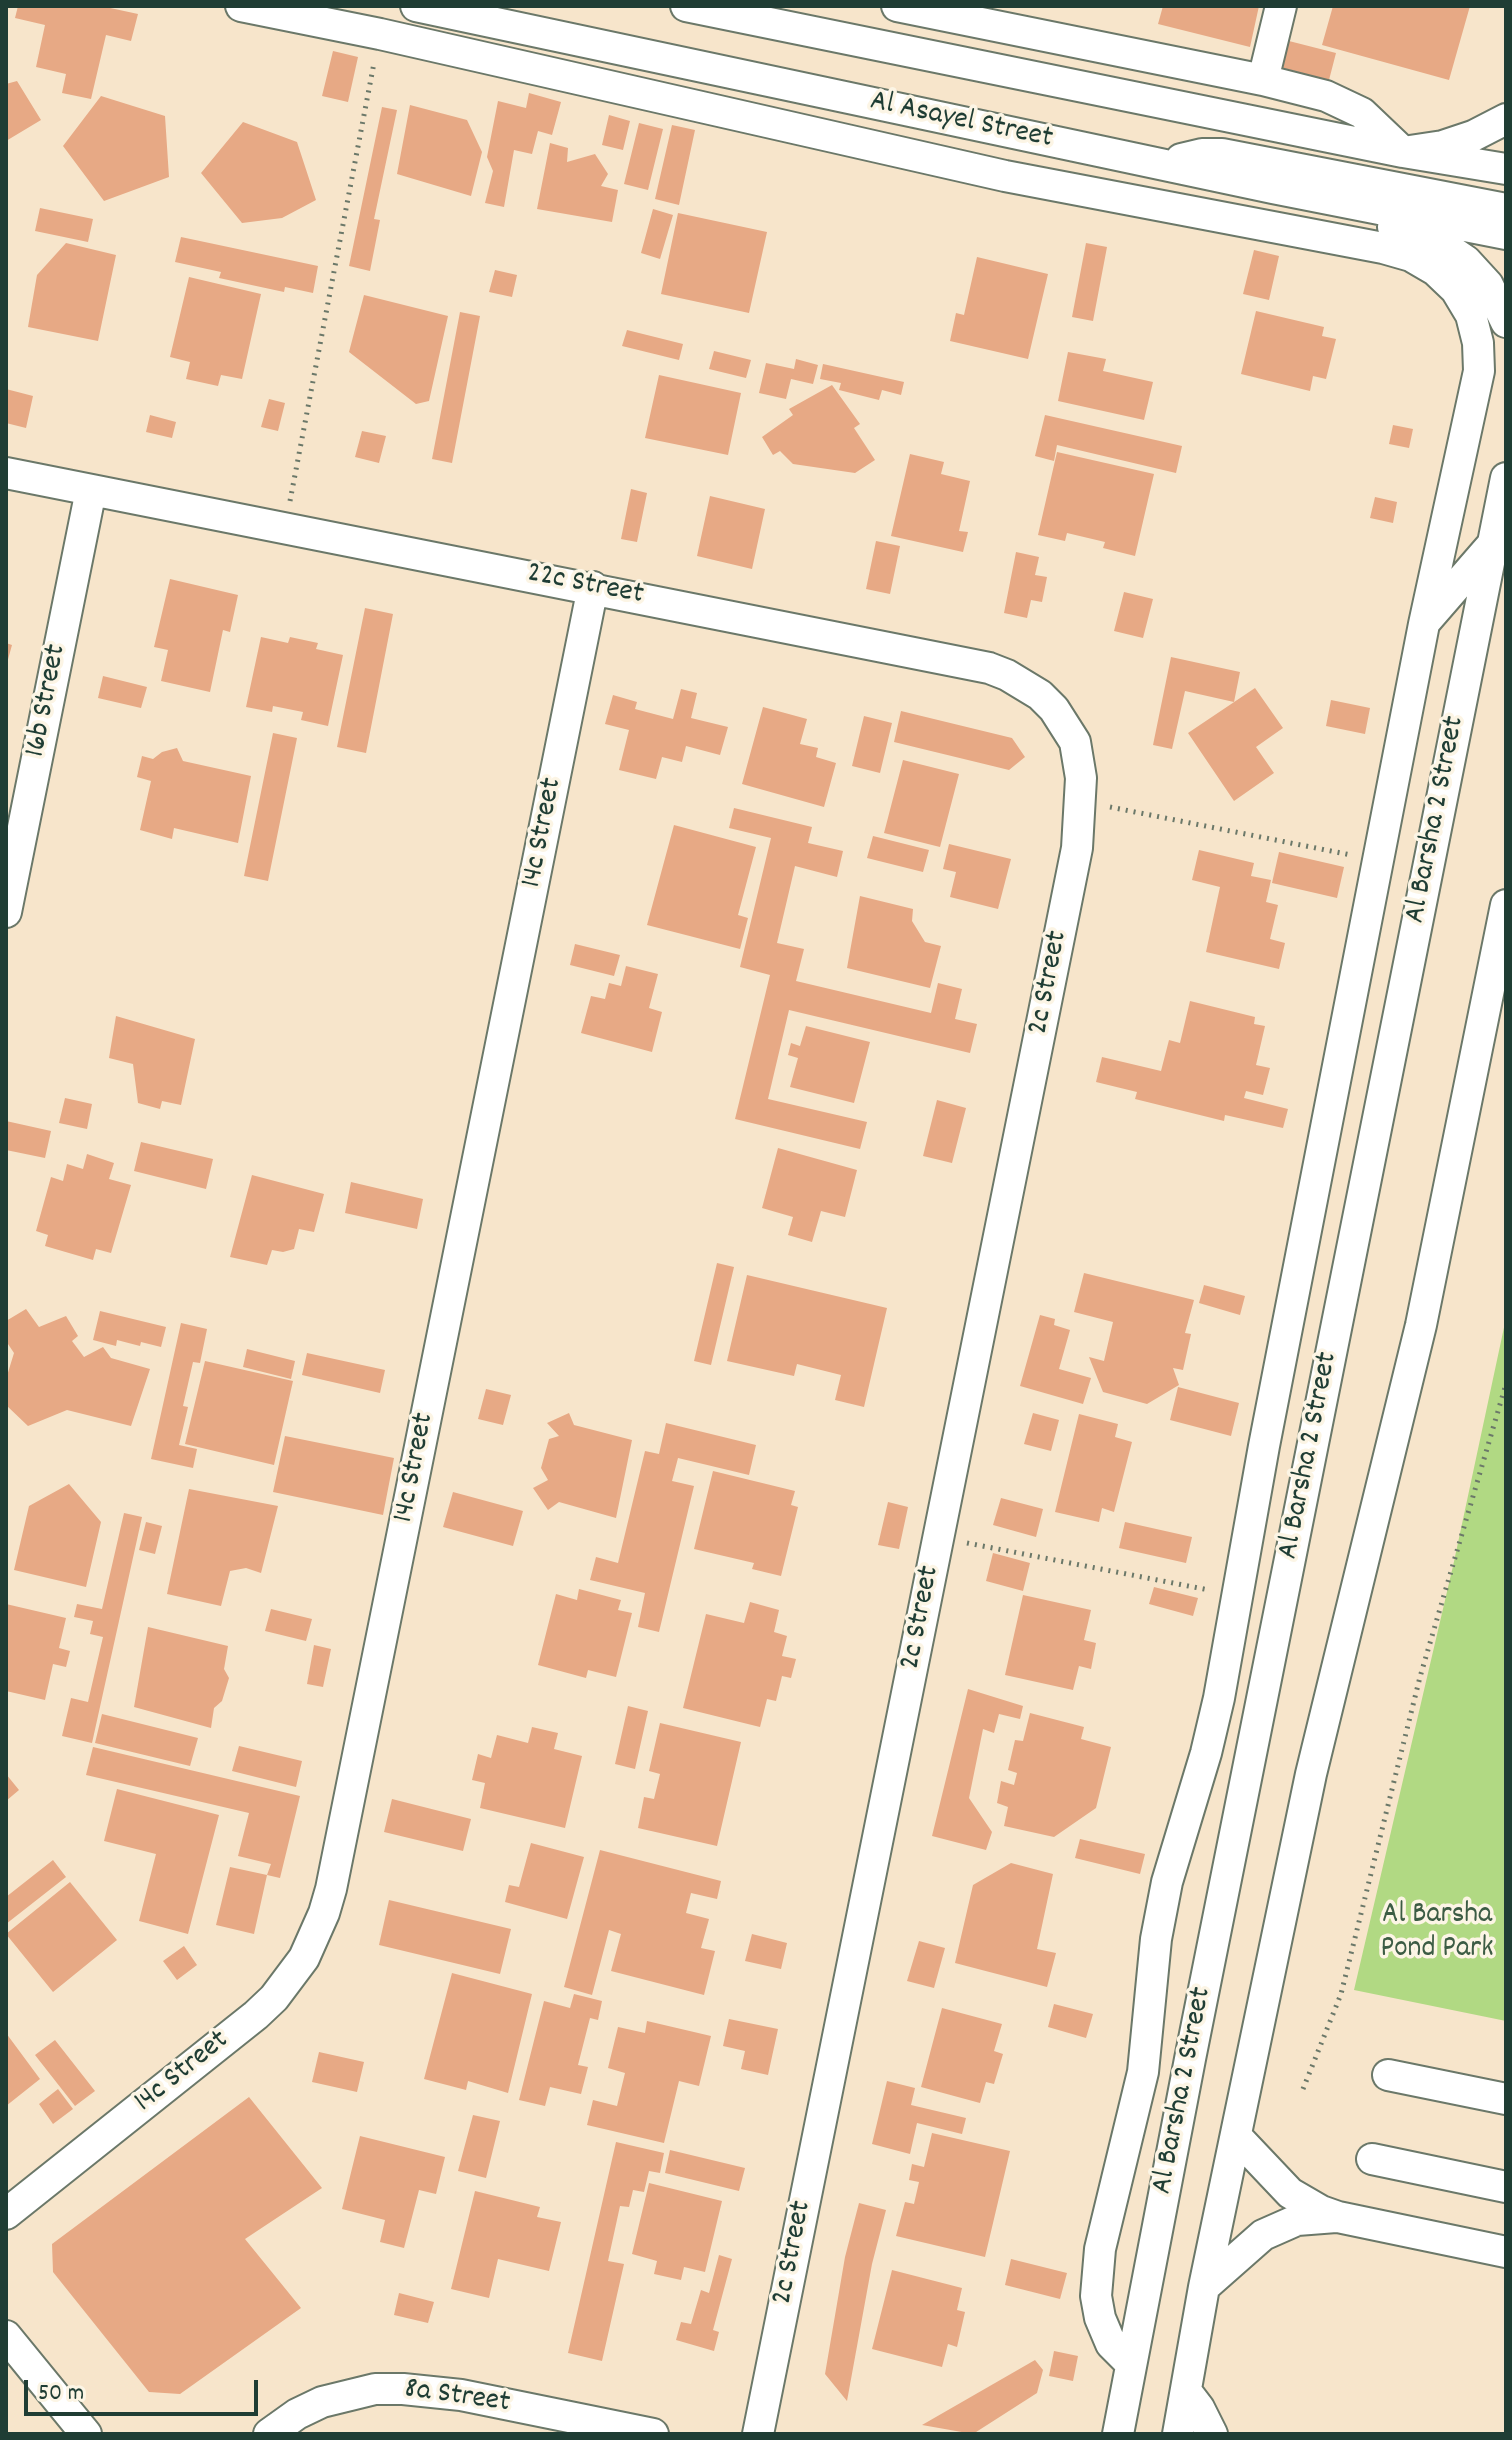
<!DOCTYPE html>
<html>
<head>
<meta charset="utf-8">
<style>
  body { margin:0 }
  #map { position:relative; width:1512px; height:2440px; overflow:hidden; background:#f7e5cb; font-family:Dekko,sans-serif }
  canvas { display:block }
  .frame { position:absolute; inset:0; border:8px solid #1f3d34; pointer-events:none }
  .scale { position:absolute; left:24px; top:2380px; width:234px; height:36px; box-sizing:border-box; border:4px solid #1f3d34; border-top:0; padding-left:10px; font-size:24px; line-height:28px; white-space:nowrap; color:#1f3d34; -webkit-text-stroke:6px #fcf5e5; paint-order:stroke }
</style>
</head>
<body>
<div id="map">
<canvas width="1512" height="2440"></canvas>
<div class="frame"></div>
<div class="scale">50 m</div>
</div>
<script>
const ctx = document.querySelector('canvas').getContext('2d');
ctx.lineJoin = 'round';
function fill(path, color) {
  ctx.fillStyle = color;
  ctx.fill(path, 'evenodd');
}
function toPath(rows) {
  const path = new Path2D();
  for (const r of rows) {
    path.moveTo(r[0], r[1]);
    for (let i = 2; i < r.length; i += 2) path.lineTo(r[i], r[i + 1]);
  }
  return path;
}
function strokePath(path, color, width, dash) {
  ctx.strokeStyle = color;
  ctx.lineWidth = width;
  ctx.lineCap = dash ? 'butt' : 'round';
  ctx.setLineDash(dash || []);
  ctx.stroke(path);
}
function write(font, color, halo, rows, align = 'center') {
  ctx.font = font + ' Dekko,sans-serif';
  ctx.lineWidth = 7;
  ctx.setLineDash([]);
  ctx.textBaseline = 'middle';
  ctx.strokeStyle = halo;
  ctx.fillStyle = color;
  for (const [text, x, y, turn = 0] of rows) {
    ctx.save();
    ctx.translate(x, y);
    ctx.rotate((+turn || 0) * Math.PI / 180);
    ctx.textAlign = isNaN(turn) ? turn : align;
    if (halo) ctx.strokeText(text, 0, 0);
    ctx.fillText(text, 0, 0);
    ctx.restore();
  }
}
fill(toPath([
  [1506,1318,1506,2021,1354,1990,1453,1566]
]), '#b1d983');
fill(toPath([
  [18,6,101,6,138,14,131,41,106,35,91,99,62,93,66,74,36,67,45,25,15,18],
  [1163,6,1259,6,1250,47,1158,24],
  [1333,6,1470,6,1449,80,1322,45],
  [1289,41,1336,53,1329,80,1283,68],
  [333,51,358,57,348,102,322,96],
  [17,81,41,120,6,141,6,84],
  [529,93,561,102,552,135,538,131,532,154,514,150,504,207,485,203,493,171,487,157,498,101,526,108],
  [101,96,165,116,169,177,104,201,63,146],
  [410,105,467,120,482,152,471,196,397,174],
  [382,107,397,110,374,219,380,220,370,271,349,266],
  [609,115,630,121,623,150,602,145],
  [243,122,297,142,316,200,282,218,242,223,201,173],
  [639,123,663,129,648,190,624,184],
  [672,125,695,130,679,205,655,199],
  [550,143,568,148,567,162,595,154,608,174,601,186,618,190,612,222,537,209],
  [40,208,93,219,88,242,35,231],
  [653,209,673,215,660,259,641,253],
  [678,213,767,232,749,313,661,294],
  [181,237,318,266,313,293,285,287,284,292,219,278,221,272,175,262],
  [66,243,116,255,98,341,28,327,37,275],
  [1086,243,1107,247,1093,321,1072,317],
  [1254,250,1279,256,1269,300,1243,294],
  [977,257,1048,274,1028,359,950,341,956,313,964,315],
  [495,270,517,275,512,297,489,292],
  [189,277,261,294,242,379,221,375,218,386,186,379,190,362,170,357],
  [364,295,448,316,429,401,416,404,349,352],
  [1256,311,1324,327,1322,336,1336,339,1326,379,1313,376,1310,391,1241,374],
  [460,312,480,316,452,463,432,459],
  [627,330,683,344,679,360,622,346],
  [714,351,751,360,746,378,709,369],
  [1068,352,1106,359,1103,371,1153,382,1144,420,1058,401],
  [796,359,818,365,813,384,791,379,786,399,759,393,766,363,794,369],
  [823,364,904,382,901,395,882,390,879,400,839,390,841,383,820,379],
  [659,375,741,393,728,455,645,438],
  [832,385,860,424,854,428,875,460,855,473,793,464,780,451,773,455,762,437,793,415,789,409],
  [6,389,33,396,26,428,6,423],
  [269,399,285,403,278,431,261,427],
  [150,415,176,422,172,438,146,432],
  [1045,415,1182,446,1176,473,1057,445,1054,461,1035,456],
  [1393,425,1413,429,1409,448,1389,444],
  [362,431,386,436,379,463,355,457],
  [1057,452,1154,474,1135,556,1103,548,1105,542,1067,533,1065,541,1038,535],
  [910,454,944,462,941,474,970,481,959,531,968,532,963,552,891,536],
  [631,489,647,493,637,542,621,539],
  [710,496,765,509,752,569,697,556],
  [1375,497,1397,502,1393,523,1370,518],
  [876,541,900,546,890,594,866,589],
  [1016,552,1039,557,1035,575,1047,577,1042,602,1031,600,1027,618,1004,613],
  [170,579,238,595,230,632,223,630,210,692,161,681,168,650,154,647],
  [1124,592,1153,599,1143,638,1114,631],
  [365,608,393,614,366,753,337,747],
  [261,637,288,643,290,637,318,643,316,649,343,655,328,726,301,720,303,712,273,706,272,712,246,707],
  [6,643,12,645,7,663,6,663],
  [1171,657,1240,672,1234,702,1185,691,1172,749,1153,745],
  [103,676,147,687,141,708,98,698],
  [1255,688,1283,728,1256,747,1274,773,1234,801,1188,733],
  [681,689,697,693,691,718,728,727,720,755,686,746,682,762,662,757,656,779,619,770,629,730,605,724,613,695,637,702,635,709,673,719],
  [1331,700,1370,708,1365,734,1326,726],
  [763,707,807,719,800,744,818,748,816,757,836,763,824,807,742,784],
  [901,711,1012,738,1025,757,1009,770,894,742],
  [864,716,892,723,880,773,852,766],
  [273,733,297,738,268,881,244,876],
  [177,748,183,761,251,776,238,843,174,828,172,839,140,830,151,781,137,777,142,756,153,759,162,752],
  [903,760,959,774,940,847,884,833],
  [734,808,812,827,808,843,843,851,837,877,795,866,777,943,804,949,796,981,931,1013,938,983,962,989,955,1019,977,1024,970,1053,789,1010,768,1099,867,1122,860,1149,735,1119,770,975,740,967,771,838,729,828],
  [674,825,756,847,738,915,748,918,740,949,647,925],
  [873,836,929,850,923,872,867,858],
  [949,844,1011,859,998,909,950,897,956,872,943,869],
  [1199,850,1254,863,1251,876,1271,880,1266,902,1278,905,1270,939,1285,943,1279,969,1206,952,1220,887,1192,880],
  [1279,852,1344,867,1337,898,1272,883],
  [860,896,913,909,912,921,925,942,941,946,930,988,847,968],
  [575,944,620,955,614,976,570,965],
  [626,966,658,974,649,1008,662,1012,652,1052,581,1033,591,996,605,999,609,983,621,986],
  [1190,1001,1255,1017,1254,1024,1265,1026,1256,1065,1270,1068,1263,1095,1246,1091,1244,1098,1288,1109,1283,1128,1225,1115,1224,1121,1135,1099,1137,1092,1096,1082,1102,1057,1161,1071,1169,1040,1180,1043],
  [116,1016,195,1039,181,1105,162,1101,160,1109,138,1103,133,1064,109,1058],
  [806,1026,870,1042,854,1103,790,1087,798,1058,788,1055,791,1043,800,1046],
  [65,1098,92,1104,87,1129,59,1123],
  [937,1100,966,1108,952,1163,923,1156],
  [6,1121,51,1131,45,1158,6,1150],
  [141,1142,213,1159,206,1189,134,1171],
  [778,1148,857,1170,845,1217,821,1211,812,1242,788,1235,793,1217,762,1208],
  [87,1154,114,1163,109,1179,131,1185,111,1253,96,1249,93,1260,45,1246,48,1235,36,1231,51,1177,63,1181,67,1164,83,1169],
  [252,1175,324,1194,314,1232,299,1229,294,1249,283,1252,272,1250,267,1265,230,1257],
  [351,1182,423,1199,417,1229,345,1213],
  [717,1263,734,1267,711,1365,694,1361],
  [1084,1273,1194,1300,1185,1333,1191,1334,1183,1370,1173,1368,1179,1385,1147,1404,1103,1392,1089,1357,1104,1361,1113,1322,1074,1312],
  [747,1275,887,1308,864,1407,835,1400,841,1375,797,1364,794,1376,727,1361],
  [1204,1285,1245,1296,1240,1315,1199,1303],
  [26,1309,39,1327,66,1316,78,1336,72,1341,84,1357,103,1347,111,1358,150,1369,131,1426,67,1410,28,1426,6,1405,6,1379,14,1353,6,1341,6,1321],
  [100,1311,166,1327,161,1347,141,1342,140,1346,117,1340,116,1346,93,1340],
  [1040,1315,1055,1319,1054,1325,1070,1330,1059,1369,1091,1378,1083,1404,1020,1386],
  [181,1323,207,1329,200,1363,193,1362,183,1406,188,1407,179,1445,197,1449,193,1468,151,1459],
  [247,1349,295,1361,291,1379,243,1367],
  [307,1353,385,1370,380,1393,302,1375],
  [205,1361,293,1381,274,1465,185,1444],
  [1178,1387,1239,1403,1231,1436,1170,1420],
  [486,1389,511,1395,503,1425,478,1419],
  [569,1413,574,1425,632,1440,616,1518,559,1502,548,1510,533,1488,548,1480,541,1468,549,1439,559,1436,547,1423],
  [1033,1413,1059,1420,1051,1451,1024,1444],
  [1079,1414,1118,1424,1115,1437,1132,1442,1114,1512,1102,1508,1099,1522,1055,1512],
  [666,1423,756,1445,749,1475,678,1458,672,1481,694,1486,659,1632,638,1627,645,1593,590,1580,596,1557,618,1563,645,1451,659,1454],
  [285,1436,394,1458,383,1515,273,1492],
  [713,1471,795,1491,791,1505,798,1507,781,1576,752,1569,754,1563,694,1549],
  [69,1484,101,1522,86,1587,14,1570,29,1506],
  [189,1489,278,1506,261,1573,246,1568,230,1571,221,1606,167,1594],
  [453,1492,523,1511,513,1546,443,1527],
  [1001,1498,1043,1509,1036,1537,993,1525],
  [888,1502,908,1507,899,1549,878,1545],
  [124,1513,142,1517,92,1743,62,1736,71,1698,88,1702,103,1637,90,1634,93,1621,74,1617,77,1604,102,1609],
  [146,1522,162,1526,155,1554,139,1550],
  [1125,1522,1192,1537,1186,1563,1119,1548],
  [993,1553,1030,1563,1023,1591,986,1581],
  [1154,1587,1198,1598,1193,1616,1149,1604],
  [579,1589,621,1600,618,1610,632,1613,616,1677,588,1670,586,1678,538,1665,556,1594,577,1600],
  [1023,1595,1091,1610,1084,1640,1096,1643,1091,1669,1079,1666,1073,1690,1005,1675],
  [750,1602,779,1610,774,1632,787,1636,782,1656,796,1659,791,1678,782,1676,776,1701,767,1699,760,1727,683,1708,706,1614,744,1623],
  [6,1604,66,1618,59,1648,70,1651,66,1667,53,1664,45,1700,6,1691],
  [271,1609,312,1619,306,1641,265,1631],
  [148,1627,228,1646,224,1669,229,1678,222,1701,214,1708,211,1728,134,1707],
  [314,1645,331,1649,323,1687,307,1684],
  [968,1689,1023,1706,1020,1719,999,1714,994,1733,983,1729,969,1798,992,1832,986,1850,932,1836],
  [628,1706,648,1711,635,1769,615,1764],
  [1030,1713,1084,1727,1081,1739,1111,1747,1096,1808,1054,1837,1004,1826,1008,1807,997,1803,1001,1781,1014,1785,1017,1773,1008,1770,1015,1740,1023,1741],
  [102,1714,198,1738,190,1766,95,1743],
  [660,1723,741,1742,717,1846,638,1828,644,1797,654,1799,660,1774,649,1771],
  [532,1727,558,1733,554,1749,582,1756,565,1828,480,1808,485,1783,472,1780,478,1754,491,1758,497,1735,528,1743],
  [239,1746,302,1761,296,1787,232,1771],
  [93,1747,300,1796,280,1878,267,1875,271,1864,238,1856,249,1813,86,1775],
  [6,1774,19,1790,6,1801],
  [117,1789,219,1815,188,1934,139,1921,156,1854,104,1841],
  [392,1799,471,1819,463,1851,384,1832],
  [1080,1839,1145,1854,1140,1874,1075,1858],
  [531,1843,584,1857,567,1919,505,1902,509,1885,519,1887],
  [600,1850,721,1881,717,1899,691,1893,686,1913,709,1919,701,1948,715,1951,704,1995,611,1971,621,1934,609,1930,592,1995,564,1987],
  [53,1860,66,1877,6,1924,6,1897],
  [1011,1863,1053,1874,1037,1949,1056,1953,1047,1987,955,1963,973,1885],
  [230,1867,267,1875,254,1934,216,1925],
  [70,1882,117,1940,53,1992,6,1934],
  [389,1900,511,1929,500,1974,379,1945],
  [752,1934,787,1943,781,1969,745,1961],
  [919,1941,945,1948,934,1988,907,1981],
  [184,1946,197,1965,177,1980,163,1961],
  [452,1973,532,1994,508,2093,468,2081,466,2090,424,2079],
  [574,1994,602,2001,598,2020,590,2018,578,2065,588,2067,581,2094,550,2087,545,2106,519,2100,544,2001,570,2008],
  [1054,2004,1093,2014,1086,2038,1048,2027],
  [942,2008,1002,2024,994,2051,1003,2054,994,2084,986,2082,980,2103,921,2087],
  [729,2019,778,2029,768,2075,741,2069,745,2051,723,2046],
  [647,2021,711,2036,699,2086,679,2081,664,2143,587,2125,593,2100,617,2106,625,2073,608,2068,618,2027,645,2033],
  [6,2033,40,2079,6,2106],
  [55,2040,95,2091,75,2106,35,2055],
  [319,2052,364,2062,357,2092,312,2082],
  [887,2081,915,2088,911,2105,966,2118,962,2134,917,2123,910,2154,872,2144],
  [58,2089,73,2109,53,2124,39,2104],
  [249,2097,322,2188,245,2239,301,2308,180,2394,149,2392,53,2272,52,2244],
  [473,2115,500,2121,486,2178,458,2171],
  [932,2133,1010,2151,985,2257,896,2236,905,2202,914,2204,919,2182,909,2180,912,2164,924,2167],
  [360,2136,445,2157,436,2194,419,2190,404,2248,380,2242,385,2220,342,2209],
  [616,2142,664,2153,660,2173,649,2171,644,2192,633,2190,629,2207,620,2206,608,2261,624,2264,602,2361,568,2353],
  [670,2150,745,2168,739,2191,665,2173],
  [649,2183,722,2201,705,2272,684,2267,681,2280,654,2274,657,2261,632,2254],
  [475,2191,540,2207,537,2217,561,2222,549,2271,498,2259,489,2298,451,2289],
  [859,2203,886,2210,872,2264,847,2401,825,2374,845,2257],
  [719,2255,732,2259,713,2330,719,2332,714,2351,676,2340,681,2322,691,2324,701,2290,709,2293],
  [1011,2259,1067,2273,1060,2299,1005,2285],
  [892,2270,962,2288,957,2310,965,2312,957,2347,948,2344,942,2367,872,2349],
  [399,2293,434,2302,428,2323,394,2315],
  [1054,2351,1078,2356,1073,2381,1049,2376],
  [1035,2360,1043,2370,1037,2393,973,2434,922,2425]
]), '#e7a985');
const minor = toPath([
  [241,6,380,34,1005,176,1383,248,1411,256,1435,270,1456,290,1471,315,1478,343,1479,371,1424,624,1264,1446,1219,1698,1206,1753,1167,1882,1156,1939,1143,2072,1100,2249,1096,2296,1100,2318,1111,2344,1131,2364],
  [416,6,1273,188,1506,234],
  [686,6,1403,152,1506,169],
  [897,6,1263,80,1326,96,1362,113,1403,152,1443,146,1473,136,1506,119],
  [1263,80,1281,6],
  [1181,159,1202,154,1222,154,1506,209],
  [1393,227,1444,246,1466,261,1488,285,1506,322],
  [6,473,989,668,1007,675,1040,695,1054,709,1075,742,1081,778,1077,848,758,2434],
  [1425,622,1491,546],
  [6,912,91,490],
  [1388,2075,1506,2099],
  [1236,2136,1290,2193,1321,2211,1338,2217,1506,2252],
  [1372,2159,1506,2187],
  [6,2214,256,2015,274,1998,304,1958,324,1913,331,1889,593,587],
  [1204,2287,1263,2235,1297,2220,1336,2217],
  [6,2336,86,2434],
  [1186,2391,1199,2408,1212,2434],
  [269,2434,297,2414,322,2402,375,2389,403,2389,461,2395,653,2434],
  [1118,2434,1190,2059,1506,478],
  [1178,2434,1204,2287,1311,1774,1421,1325,1506,905]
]);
strokePath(minor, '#6b7869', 34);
strokePath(toPath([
  [290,501,374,63],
  [1110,807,1351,855],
  [967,1543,1209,1590],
  [1303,2089,1341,1994,1420,1677,1506,1384]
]), '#6b7869', 5, [2, 6]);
strokePath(minor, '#fff', 30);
write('30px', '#1f3d34', '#fcf5e5', [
  ["Al Asayel Street",961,122,12],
  ["22c Street",585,586,11],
  ["16b Street",48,701,-79],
  ["Al Barsha 2 Street",1437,820,-79],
  ["14c Street",544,833,-79],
  ["2c Street",1050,983,-79],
  ["Al Barsha 2 Street",1310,1456,-79],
  ["14c Street",416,1468,-79],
  ["2c Street",922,1618,-79],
  ["14c Street",183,2073,-39],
  ["Al Barsha 2 Street",1184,2091,-79],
  ["2c Street",794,2253,-79],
  ["8a Street",457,2398,8]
]);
write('30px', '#3c5c44', '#fcf5e5', [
  ["Al Barsha",1437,1917],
  ["Pond Park",1437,1951]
]);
</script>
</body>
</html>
